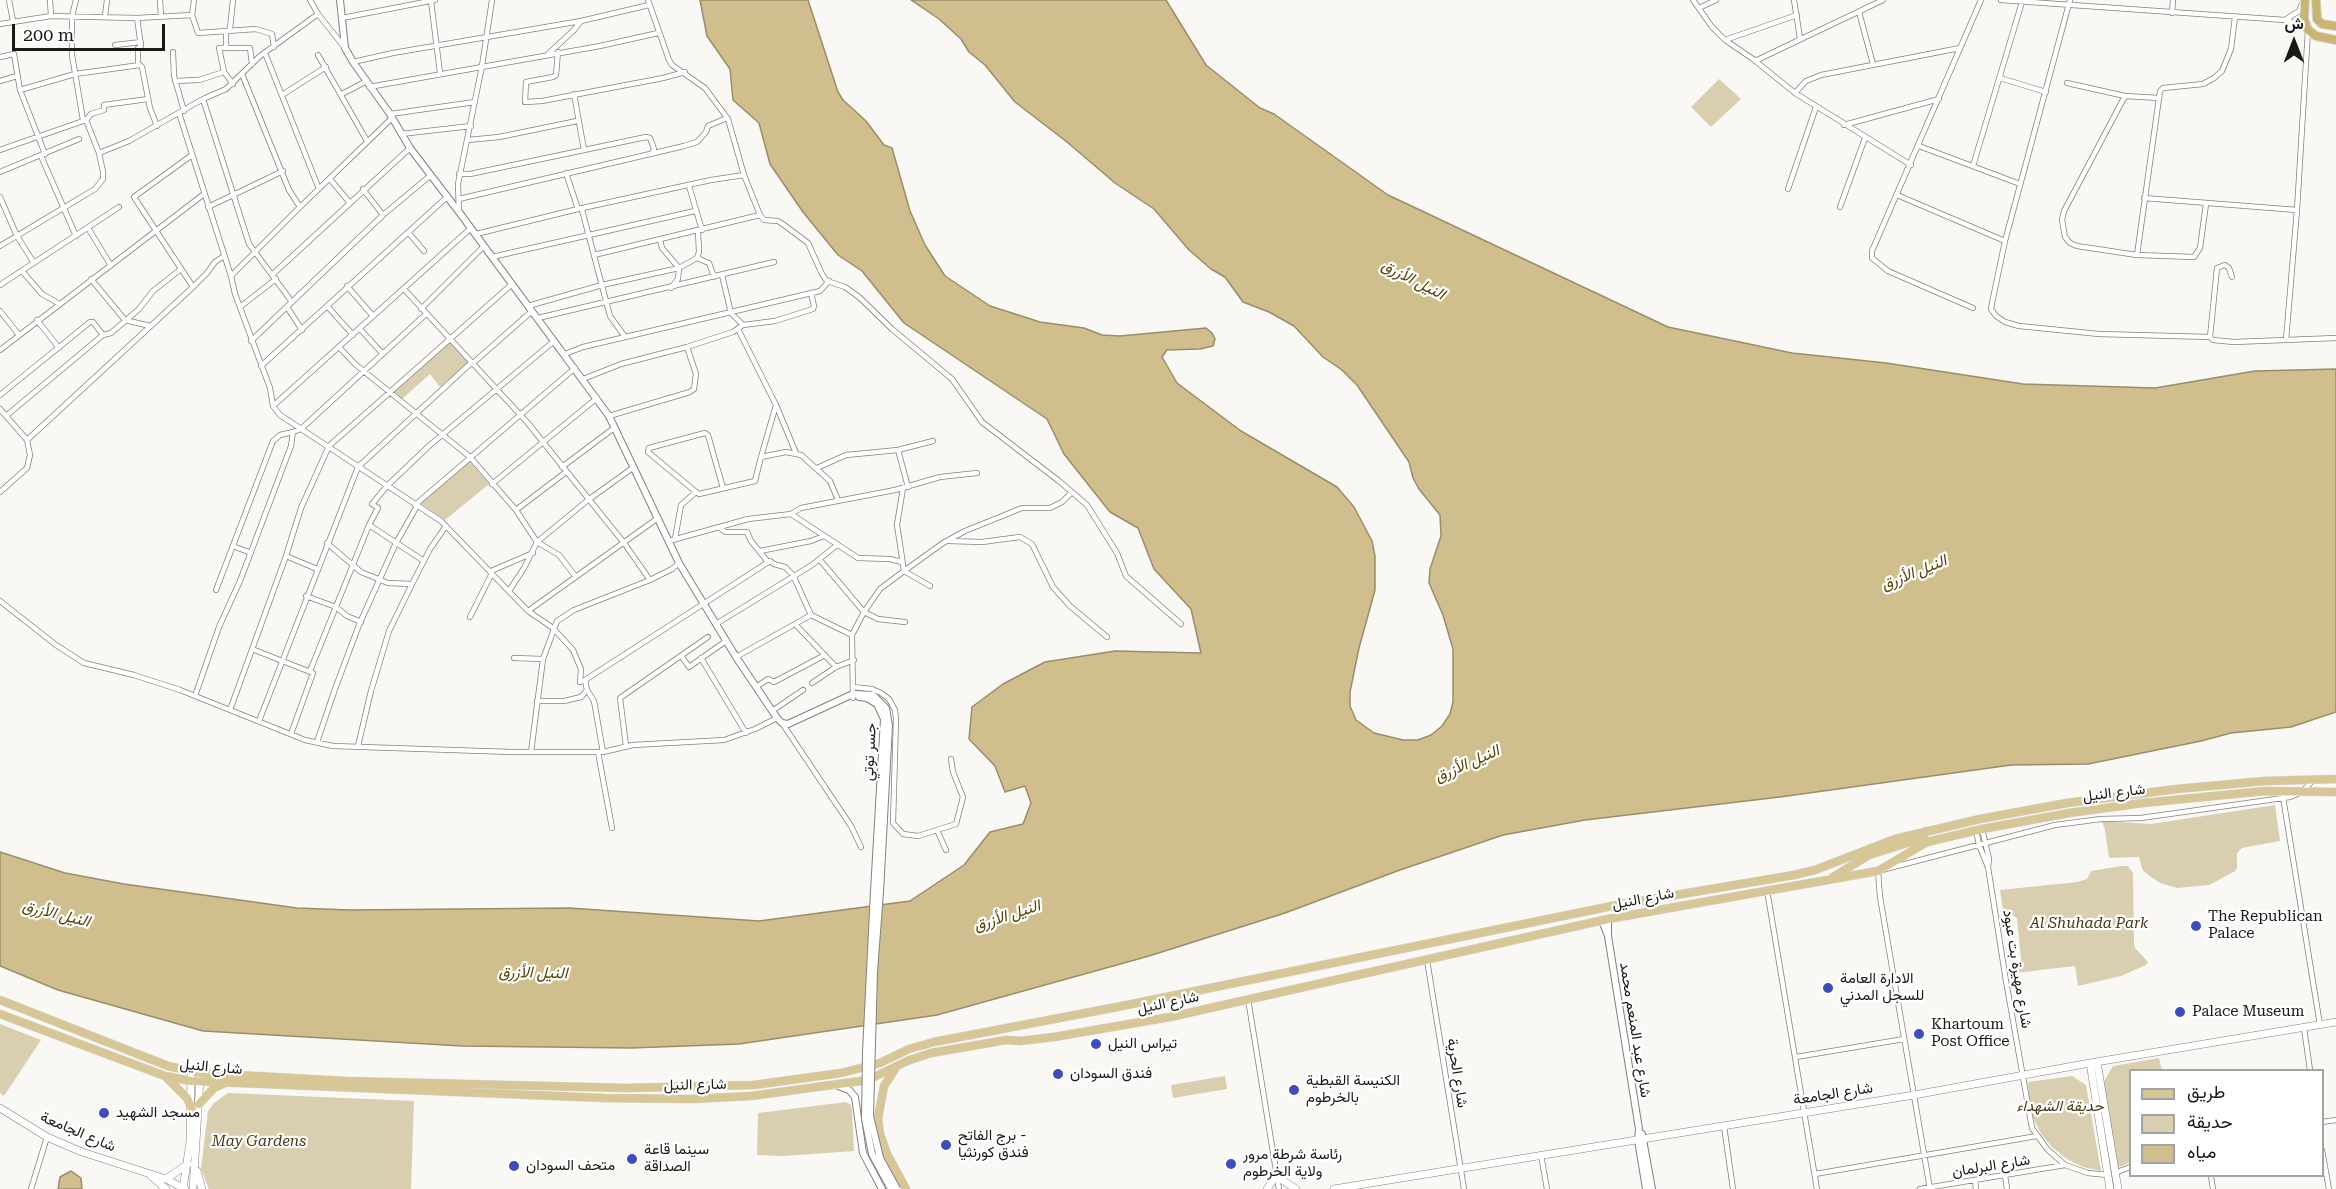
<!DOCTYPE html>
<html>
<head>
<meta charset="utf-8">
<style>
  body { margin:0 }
  #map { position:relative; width:2336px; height:1189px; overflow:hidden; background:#f9f8f5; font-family:"Roboto Serif",Vazirmatn,serif }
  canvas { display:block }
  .legend { position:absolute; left:2129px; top:1069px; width:195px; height:108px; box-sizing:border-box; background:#fff; border:2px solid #a3a3a3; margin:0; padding:8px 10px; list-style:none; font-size:18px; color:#191918 }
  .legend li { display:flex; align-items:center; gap:12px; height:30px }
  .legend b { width:30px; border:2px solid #a3a3a3 }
  .north { position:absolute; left:2264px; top:12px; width:60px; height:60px; -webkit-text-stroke:4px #fff; paint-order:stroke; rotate:0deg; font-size:16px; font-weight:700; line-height:24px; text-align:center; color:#191918 }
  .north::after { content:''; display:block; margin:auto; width:21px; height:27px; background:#191918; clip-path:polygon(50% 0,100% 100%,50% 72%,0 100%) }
  .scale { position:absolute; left:12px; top:24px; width:153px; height:27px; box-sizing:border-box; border:3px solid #191918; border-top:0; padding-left:8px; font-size:18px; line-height:21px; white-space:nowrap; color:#191918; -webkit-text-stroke:4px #fff; paint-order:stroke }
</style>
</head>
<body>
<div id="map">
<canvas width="2336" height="1189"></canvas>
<ul class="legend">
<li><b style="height:8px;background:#d7c797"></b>طريق</li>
<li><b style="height:16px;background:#d9cfb0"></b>حديقة</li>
<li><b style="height:16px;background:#d0bf8d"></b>مياه</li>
</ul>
<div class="north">ش</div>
<div class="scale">200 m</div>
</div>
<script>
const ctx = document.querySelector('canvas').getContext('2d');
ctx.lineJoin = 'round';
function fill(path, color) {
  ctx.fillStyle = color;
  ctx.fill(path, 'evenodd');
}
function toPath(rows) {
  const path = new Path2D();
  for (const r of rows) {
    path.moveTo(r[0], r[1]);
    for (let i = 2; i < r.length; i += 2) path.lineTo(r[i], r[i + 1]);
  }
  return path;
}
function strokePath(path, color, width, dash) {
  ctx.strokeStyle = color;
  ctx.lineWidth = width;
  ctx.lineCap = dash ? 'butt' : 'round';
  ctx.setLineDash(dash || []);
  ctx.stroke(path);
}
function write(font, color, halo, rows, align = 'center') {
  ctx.font = font + ' "Roboto Serif",Vazirmatn,serif';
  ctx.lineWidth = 4.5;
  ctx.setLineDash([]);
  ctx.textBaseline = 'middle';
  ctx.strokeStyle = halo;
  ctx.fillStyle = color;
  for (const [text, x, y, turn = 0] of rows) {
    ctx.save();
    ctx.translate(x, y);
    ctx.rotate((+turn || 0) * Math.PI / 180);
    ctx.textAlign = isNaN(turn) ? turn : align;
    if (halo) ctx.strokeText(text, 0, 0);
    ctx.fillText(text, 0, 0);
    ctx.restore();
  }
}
fill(toPath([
  [1719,79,1741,99,1711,127,1691,107],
  [449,341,469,362,440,387,430,374,402,399,394,391],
  [469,461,489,484,445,520,420,503],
  [2275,805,2280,841,2242,848,2237,853,2237,868,2235,871,2209,885,2177,888,2160,883,2147,874,2142,869,2139,857,2109,858,2105,830,2102,821,2151,824],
  [2121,866,2128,866,2133,873,2134,943,2135,948,2148,962,2146,965,2121,976,2078,986,2075,966,2016,973,2021,959,2017,918,2003,910,2000,890,2077,882,2087,879,2091,871],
  [0,1024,41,1040,4,1096,0,1093],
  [2159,1058,2162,1070,2130,1070,2130,1162,2116,1169,2103,1083,2113,1066],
  [1225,1076,1227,1089,1173,1098,1171,1085],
  [2072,1076,2086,1085,2101,1171,2083,1167,2067,1159,2053,1148,2041,1134,2033,1118,2029,1100,2028,1082],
  [228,1093,414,1101,411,1189,209,1189,201,1169,208,1111,214,1103],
  [846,1102,851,1105,852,1111,854,1151,783,1156,757,1155,758,1113]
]), '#d9cfb0');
const water = toPath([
  [700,0,808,0,838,92,843,100,866,121,884,145,892,148,910,211,925,245,945,276,990,306,1040,322,1084,328,1102,335,1120,336,1206,328,1212,333,1215,339,1213,346,1200,349,1167,350,1162,357,1177,383,1241,431,1337,487,1354,507,1372,541,1375,556,1375,590,1359,648,1350,692,1350,706,1356,720,1374,733,1403,740,1418,740,1431,735,1442,726,1450,714,1453,702,1453,649,1443,615,1429,583,1430,569,1441,536,1440,515,1419,489,1413,478,1409,462,1357,385,1342,370,1323,357,1294,326,1269,312,1243,302,1225,277,1211,269,1189,250,1154,209,1115,183,1067,142,1015,102,985,65,969,52,961,39,939,19,911,0,1166,0,1206,65,1260,108,1274,114,1388,195,1668,327,1792,353,1886,363,2023,384,2155,388,2255,371,2336,369,2336,712,2291,727,2231,733,2201,741,2088,764,2011,765,1780,797,1585,820,1503,835,1400,870,1285,913,1149,956,937,1015,739,1044,631,1048,462,1046,203,1031,58,990,0,966,0,852,65,873,124,884,297,908,350,910,569,908,759,921,910,901,964,865,990,832,1023,824,1031,803,1025,786,1005,792,995,766,969,739,972,707,1003,684,1045,662,1115,651,1201,653,1191,609,1154,569,1138,528,1110,512,1064,454,1047,419,904,323,862,271,838,255,803,212,770,164,759,123,733,100,730,69,707,36,700,0],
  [71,1171,81,1178,82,1189,58,1189,60,1177,71,1171]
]);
fill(water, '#d0bf8d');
strokePath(water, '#998d6a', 1.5);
const minor = toPath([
  [9,0,13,21],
  [50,0,51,16],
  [76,0,72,16,72,55,83,120],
  [160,0,161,16],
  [194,0,192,15,198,33,256,29,272,34,274,47],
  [310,0,318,14,345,48],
  [648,0,669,60,672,65,705,88,728,119,744,175,760,215,764,220,778,221,784,225,808,243,822,274,827,281,845,287,859,297,892,329,952,379,982,422,1059,481,1087,505,1117,553,1126,576,1181,624],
  [1693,0,1712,27,1725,40,1753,59,1795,93,1911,165],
  [1794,0,1800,38],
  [2001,0,2285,20,2305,26],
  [2070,0,2005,241,1992,303,1991,309,1996,316,2005,322,2019,326,2099,334,2210,337,2213,340,2234,342,2336,338],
  [431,1,440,73],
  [1699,8,1716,0],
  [1859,12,1873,64],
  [2172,13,2173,0],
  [105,16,107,0],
  [137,18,141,46,138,48,138,65],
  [342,18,435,0],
  [2285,20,2299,11,2303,2],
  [0,24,51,16,137,18,192,15],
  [1725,40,1797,15],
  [115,45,141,42],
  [226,48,226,32,230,29,233,0],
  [173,52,174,76,184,111],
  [558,52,556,75,553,77,526,82,525,102,542,101,663,78,685,72],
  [265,53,319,189],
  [548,54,574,30,581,21],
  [318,55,367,141],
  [0,57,14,54,20,90,45,154],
  [1755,61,1883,0],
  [353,62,393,53,581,21,649,5],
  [242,74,289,190,300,207],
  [2000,78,2046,92],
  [0,81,17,76],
  [175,81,199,80,224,72],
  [2067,83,2125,96,2159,98],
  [233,84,224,72,219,48,250,48,252,64],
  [369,87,600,46,658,33],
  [20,90,75,74,140,65,142,67,150,108,157,126],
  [1795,93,1806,81,1821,75,1960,48],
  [342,94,365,82],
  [574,94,584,150],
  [282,95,326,67],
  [2125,96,2064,211,2062,220,2065,237,2070,243,2077,246,2137,255,2194,257,2200,248,2206,204],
  [203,99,249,244,292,302],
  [179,113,231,276,235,294,270,388,273,406,280,415,441,521,528,611,553,628,573,650,581,669,580,682,585,680,587,690,594,701,603,752],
  [390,114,475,102],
  [86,120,91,114,104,110,104,105,148,99],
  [1844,125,1939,99],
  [401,134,471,126],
  [468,140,499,137,577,121],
  [1919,146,2020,184],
  [0,150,86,120,99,153,103,172,103,179,95,189,0,246],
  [99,153,129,141,203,99,226,89,260,56,318,14],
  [192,155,134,197,193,287],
  [41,156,76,236],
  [1973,166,2022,2],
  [0,172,79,139],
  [566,173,578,209],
  [459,174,470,174,646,137,650,138,654,149,652,154],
  [330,179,350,203],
  [689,186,702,230],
  [363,189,383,215],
  [1788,189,1816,107],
  [1897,195,2005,241],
  [0,197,17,236,34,263],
  [2144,198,2297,210],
  [459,199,684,146,697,142,706,132,708,126,727,118],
  [208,207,283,171],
  [1840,207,1865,138],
  [582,210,610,316,625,337],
  [459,212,458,184,482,66,492,0],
  [88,228,110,264],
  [408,232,424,251],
  [476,234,578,209,711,180,744,175],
  [594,255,760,215],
  [2137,255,2160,91,2163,88,2203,84,2214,78,2222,71,2231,49,2235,17],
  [492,257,695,211],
  [697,258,709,263,714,277],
  [22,271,42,294,58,303],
  [273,274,410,148],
  [722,275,731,313,743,325],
  [231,276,300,207,392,118],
  [91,279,125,320,150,326],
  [0,285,119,207],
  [347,286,373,316],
  [671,288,678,279,679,268,697,258,699,252,698,231],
  [404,289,527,422,624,543,650,580],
  [327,306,353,335],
  [528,306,602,285,679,268,662,248,660,240],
  [240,307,276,279],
  [287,307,302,330],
  [1973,308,1888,271,1872,258,1872,251,1981,0],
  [421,309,484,246],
  [0,311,19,335],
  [538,318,774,262],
  [37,320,59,348],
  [360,329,382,353],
  [738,329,776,405,796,453],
  [2210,337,2217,268,2225,265,2229,268,2232,277],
  [2286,340,2297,210,2308,30],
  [251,341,383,215,431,175],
  [339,347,355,364,470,457,516,510,537,542,559,555,576,577],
  [0,350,204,194],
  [565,354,583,347,820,291,829,281],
  [472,364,532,311],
  [261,366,447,197],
  [583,379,621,364,687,347,733,332,743,325,775,321,813,309,814,306,811,293],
  [0,395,90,322,93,322,103,335],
  [273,406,471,228],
  [0,409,27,440,30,455,27,468,0,492],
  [6,416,103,335,111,333,139,309,153,291,181,269],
  [609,416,690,392,694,389,696,374,687,347],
  [27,440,193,287,207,273,215,262,224,256],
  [898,450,908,487],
  [761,457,776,405],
  [562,467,614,428],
  [817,468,846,455,898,450,933,441],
  [492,484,597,398],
  [696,492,648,452,649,448,705,433,708,435,723,488],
  [415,505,575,368],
  [516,510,566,472],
  [791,514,858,558,890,559,902,562],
  [369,525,424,561],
  [720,528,725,532,747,532,751,541,768,562],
  [675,539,681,505,696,492,699,494,755,481,761,457,786,452,801,455,830,481,838,500],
  [669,541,748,519,791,514,801,508,895,490,940,477,977,473],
  [949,541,982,542,1020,537,1032,544,1053,587,1070,606,1107,637],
  [327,543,361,572,388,583,412,584,430,549,446,526],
  [233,546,251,553],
  [760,551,811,541,824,536],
  [286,556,317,569],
  [820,560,864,612,878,619,905,622],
  [491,571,533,553],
  [930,586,904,571,943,543,965,531,1022,508,1050,508,1062,502,1072,492],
  [216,590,273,441,280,435,293,432],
  [509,591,524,568,537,542,588,500,634,467],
  [306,596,336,607,347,616,361,622],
  [0,601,56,645,84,663,134,675,180,690,305,740,333,746,512,752,603,752,633,745,724,740,755,729,777,718],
  [528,611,658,518],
  [470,617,492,573],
  [716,624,812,565,837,545],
  [796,625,836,667],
  [852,635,864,612,880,589,904,571,897,525,903,488],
  [252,649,313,673,291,734],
  [682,657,689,667,726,641],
  [736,657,811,615],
  [514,658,543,659],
  [701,658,746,733],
  [310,671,369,525,378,508,372,504,387,486,430,445,554,341],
  [585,680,770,561,774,564,785,567,793,575,811,615,852,635,853,698],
  [812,683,836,667,854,660],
  [756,687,768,679,774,682,825,655],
  [853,687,872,689,881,693,889,699,895,710,896,719,893,823,903,834,918,836,956,824,963,797,953,772,951,759],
  [195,696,219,627,240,581,291,446,293,432,301,429,426,314],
  [537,701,564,701,581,697,587,690],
  [230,710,286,556,301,508,329,446,511,285],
  [772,711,803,690],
  [259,721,358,467,471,363],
  [782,723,851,826,861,847],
  [317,742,335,689,359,625,396,543,417,506],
  [358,746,371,691,389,631,412,584],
  [626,746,620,698,708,637],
  [531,752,543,659,557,621,574,610,650,580,672,569,679,563],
  [598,752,612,828],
  [2283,797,2320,1025],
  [1982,829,1989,859,1988,867,2006,981,2032,1128,2047,1149,2065,1165,2088,1173,2107,1175],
  [937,830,946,850],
  [1976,830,1979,845,1988,867],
  [1767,890,1817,1189],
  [1427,960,1464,1189],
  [1248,999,1279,1189],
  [2304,1028,2310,1070],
  [1796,1057,1904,1039],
  [2322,1122,2336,1120],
  [1724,1126,1733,1189],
  [2322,1150,2329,1189],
  [1541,1155,1547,1189],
  [2115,1173,2130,1167],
  [1815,1174,2037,1136],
  [2005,1175,2007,1189],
  [2211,1176,2213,1189],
  [1975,1180,1976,1189],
  [31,1189,47,1137],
  [1920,1189,2065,1165],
  [1930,1189,1880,897,1878,871,2055,825,2101,819,2141,818,2290,797,2302,792,2313,780]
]);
const tertiary = toPath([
  [340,0,345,48,353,62,390,114,410,148,459,212,609,416,679,563,736,657,777,718,782,723,788,724,853,694,873,695,886,708,889,726,880,892],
  [859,697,867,698,877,704,884,719,874,891],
  [1608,919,1608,936,1639,1129,1638,1140,1646,1189],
  [1602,921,1608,936],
  [836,1085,849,1090,855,1097,863,1153,882,1189],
  [1642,1134,1652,1189]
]);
const secondary = toPath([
  [2097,1062,2118,1189],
  [2090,1063,2110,1189],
  [0,1108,47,1137,82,1152,166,1179,185,1189],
  [197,1171,202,1189],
  [150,1175,166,1189],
  [166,1179,188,1164],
  [183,1189,190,1142,191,1077],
  [193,1189,200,1078],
  [1267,1189,1276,1176,1296,1189],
  [1334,1189,1914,1095,2090,1063,2336,1022]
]);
const primary = toPath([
  [1833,877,1869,855,1923,838,1926,831],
  [0,1000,168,1066,200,1073,346,1081,626,1088,754,1085,841,1073,880,1063,909,1049,934,1042,1122,1006,1617,905,1794,875,1815,870,1895,839,1980,819,2067,803,2177,789,2265,781,2336,779],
  [0,1014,165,1076,191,1081,604,1098,692,1099,751,1096,868,1080,907,1061,931,1053,1006,1040,1020,1041,1054,1037,1170,1017,1608,919,1878,871,1927,842,1982,829,2069,813,2143,803,2265,791,2336,792],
  [895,1069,884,1086,878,1118,880,1134,887,1154,906,1189],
  [166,1077,187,1098,192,1109],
  [199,1104,214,1088,223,1084]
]);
const trunk = toPath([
  [2305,0,2304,19,2308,30,2316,36,2336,40],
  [2316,0,2317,19,2322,24,2336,26]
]);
strokePath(minor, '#82817e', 6);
strokePath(tertiary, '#82817e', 8);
strokePath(secondary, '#82817e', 8);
strokePath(primary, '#d6d6d5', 9);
strokePath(trunk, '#d6d6d5', 10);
strokePath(minor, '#fff', 4.5);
strokePath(tertiary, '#fff', 6);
strokePath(secondary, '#fff', 7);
strokePath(primary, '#d7c797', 8);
strokePath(trunk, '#cab474', 8);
const tertiaryBridge = toPath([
  [874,891,866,1052,865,1119,872,1154,891,1189],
  [880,892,874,972,870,1116,880,1158,897,1189]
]);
strokePath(tertiaryBridge, '#82817e', 8, []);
strokePath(tertiaryBridge, '#fff', 6);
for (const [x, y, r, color] of [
  [2196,926,6,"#3b4dc0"],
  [1828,988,6,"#3b4dc0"],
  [2180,1012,6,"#3b4dc0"],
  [1919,1034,6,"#3b4dc0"],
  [1096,1044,6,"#3b4dc0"],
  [1058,1074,6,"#3b4dc0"],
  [1294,1090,6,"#3b4dc0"],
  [104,1113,6,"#3b4dc0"],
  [946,1145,6,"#3b4dc0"],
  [632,1159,6,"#3b4dc0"],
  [1231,1164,6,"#3b4dc0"],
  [514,1166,6,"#3b4dc0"]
]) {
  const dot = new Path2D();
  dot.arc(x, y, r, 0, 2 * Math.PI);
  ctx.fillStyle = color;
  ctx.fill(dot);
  strokePath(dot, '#fff', 2);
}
write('15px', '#191918', '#fff', [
  ["جسر توتي",870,752,-87],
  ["شارع النيل",2114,793,-7],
  ["شارع النيل",1643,899,-11],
  ["شارع مهيرة بت عبود",2017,969,81],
  ["شارع النيل",1168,1003,-12],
  ["شارع عبد المنعم محمد",1635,1030,81],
  ["شارع النيل",211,1067,5],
  ["شارع الحرية",1457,1073,81],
  ["شارع النيل",695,1085,-1],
  ["شارع الجامعة",1833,1094,-9],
  ["شارع الجامعة",78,1132,23],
  ["شارع البرلمان",1991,1166,-9]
]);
write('15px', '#191918', '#fff', [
  ["The Republican",2208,917],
  ["Palace",2208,934],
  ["الادارة العامة",1840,979],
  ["للسجل المدني",1840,996],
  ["Palace Museum",2192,1012],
  ["Khartoum",1931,1025],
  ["Post Office",1931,1042],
  ["تيراس النيل",1108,1044],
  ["فندق السودان",1070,1074],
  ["الكنيسة القبطية",1306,1081],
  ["بالخرطوم",1306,1098],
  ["مسجد الشهيد",116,1113],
  ["برج الفاتح -",958,1136],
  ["فندق كورنثيا",958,1153],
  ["سينما قاعة",644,1150],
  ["الصداقة",644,1167],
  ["رئاسة شرطة مرور",1243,1155],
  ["ولاية الخرطوم",1243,1172],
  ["متحف السودان",526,1166]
], 'left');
write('italic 15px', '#453910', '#fff', [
  ["Al Shuhada Park",2089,924],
  ["حديقة الشهداء",2060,1107],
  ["May Gardens",259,1142]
]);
write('italic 16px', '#554302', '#fff', [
  ["النيل الأزرق",1413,280,27],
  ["النيل الأزرق",1914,573,-22],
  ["النيل الأزرق",1467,764,-24],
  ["النيل الأزرق",56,914,14],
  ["النيل الأزرق",1007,916,-18],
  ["النيل الأزرق",533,973,1]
]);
</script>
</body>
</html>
